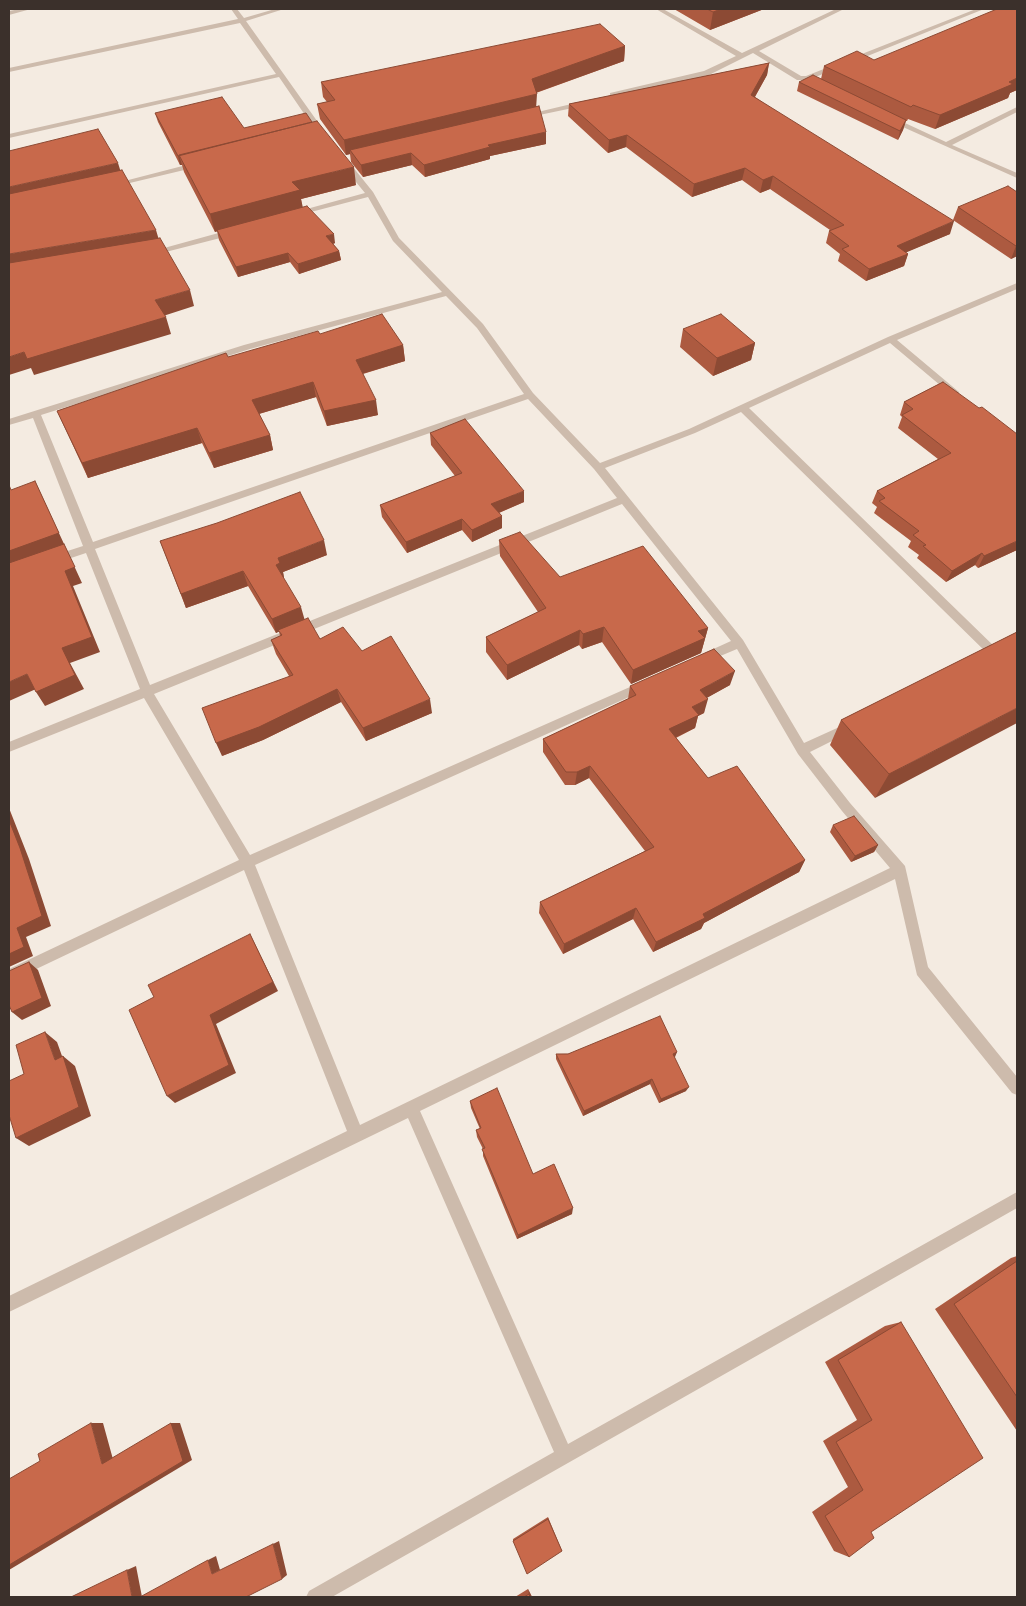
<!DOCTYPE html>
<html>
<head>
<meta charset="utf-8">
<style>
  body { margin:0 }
  #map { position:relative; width:1026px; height:1606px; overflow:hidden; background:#f4ebe1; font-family:"Noto Sans",sans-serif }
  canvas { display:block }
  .frame { position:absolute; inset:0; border:10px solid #3b302b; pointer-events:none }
</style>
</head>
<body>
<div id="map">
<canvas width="1026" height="1606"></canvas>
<div class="frame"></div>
</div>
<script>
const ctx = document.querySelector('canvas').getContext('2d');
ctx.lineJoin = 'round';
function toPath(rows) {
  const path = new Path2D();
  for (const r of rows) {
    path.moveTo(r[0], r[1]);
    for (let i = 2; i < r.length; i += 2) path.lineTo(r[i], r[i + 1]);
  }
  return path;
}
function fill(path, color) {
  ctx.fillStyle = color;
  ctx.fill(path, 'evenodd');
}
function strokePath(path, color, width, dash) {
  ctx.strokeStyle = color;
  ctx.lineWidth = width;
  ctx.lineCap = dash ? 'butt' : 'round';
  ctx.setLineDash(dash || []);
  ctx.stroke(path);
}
fill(toPath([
  [20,9,31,9,9,15,9,11,20,9],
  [231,9,237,9,244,18,275,9,284,9,246,21,327,135,326,137,320,137,279,77,9,138,9,134,276,74,240,23,9,72,9,68,238,19,231,9],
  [656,9,663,9,742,53,836,9,844,9,759,51,801,76,806,76,976,9,984,9,813,78,825,84,826,86,822,88,806,80,797,80,753,53,709,75,610,97,610,93,704,71,736,56,656,9],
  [584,101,587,101,587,105,525,118,521,116,584,101],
  [1017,107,1017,112,952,145,1017,173,1017,178,885,119,892,117,946,142,1017,107],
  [342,161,348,161,373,192,399,238,483,324,533,393,600,463,689,429,888,337,1017,283,1017,289,897,340,959,392,959,396,953,396,890,343,749,408,999,651,1001,654,999,657,991,657,741,412,695,433,605,468,743,640,804,743,846,724,854,724,856,727,854,730,810,752,850,803,905,866,928,967,1017,1077,1017,1095,1012,1093,917,975,895,879,420,1111,568,1444,1017,1192,1017,1208,332,1597,306,1597,309,1591,554,1452,408,1118,9,1312,9,1296,347,1131,244,870,9,982,9,969,239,860,144,698,9,752,9,742,140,689,86,553,53,564,48,560,49,557,83,546,33,418,9,425,9,419,244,345,442,292,393,241,368,197,292,217,292,213,365,193,342,165,342,161],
  [446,296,477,328,524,394,93,542,41,415,250,349,446,296],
  [528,399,594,469,617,498,150,685,95,549,528,399],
  [622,504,731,641,698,656,696,659,698,662,706,662,737,649,798,754,842,811,890,868,360,1125,255,865,647,689,649,686,643,681,639,683,250,855,154,694,622,504],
  [198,162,202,164,201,166,113,187,109,185,198,162],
  [233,229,237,232,236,234,150,256,146,253,233,229]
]), '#cdbbac');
fill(toPath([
  [674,9,764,9,710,30],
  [1017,9,1017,90,1010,93,1008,98,935,129,908,119,907,121,906,121,903,130,898,140,797,91,799,82,821,79,824,66,874,60],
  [625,46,624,61,536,93,536,106,546,144,490,156,490,159,425,177,412,165,363,177,351,162,350,154,346,155,320,119,317,104,327,102,323,97,321,82],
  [769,63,767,75,755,97,950,234,906,252,908,254,904,266,866,281,838,261,840,254,826,243,829,231,830,230,770,189,760,193,742,180,692,197,626,147,608,153,568,116,569,104],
  [155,113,244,128,356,185,301,199,302,207,335,243,333,244,339,251,341,260,299,274,290,262,238,277,219,240,217,231,215,232,184,172,182,165,180,165,158,122],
  [1017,192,1017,256,1011,259,953,220,958,207],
  [683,329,755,343,751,360,713,376,680,347],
  [320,334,403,345,405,361,363,374,378,415,327,426,316,397,259,414,270,435,273,450,214,468,202,443,88,478,57,411,228,357],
  [943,382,1017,550,978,568,975,565,946,582,917,558,919,555,908,547,911,541,874,513,877,507,872,503,877,491,938,459,898,428,902,417,900,415,904,402],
  [430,433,524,502,499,513,502,516,502,528,472,542,462,530,407,553,382,517,380,505,455,476,431,445],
  [499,540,560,577,708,628,701,653,631,684,602,642,582,649,579,645,507,680,486,652,486,637,538,612,500,556],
  [160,541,327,555,283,572,284,578,283,578,304,619,320,639,362,651,432,713,366,741,341,702,263,740,222,756,289,676,276,654,271,640,280,636,279,631,276,633,248,586,186,608],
  [1017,632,875,798,830,745,841,720],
  [730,685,706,698,704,713,698,716,695,728,676,738,708,778,805,860,799,872,704,923,701,929,653,952,633,919,563,954,539,913,540,902,645,851,589,778,575,785,565,785,543,752,543,739,628,699,630,686],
  [833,825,878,845,874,852,851,862,830,832],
  [677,1052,674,1057,686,1091,659,1103,650,1084,583,1116,556,1059,556,1054],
  [470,1101,533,1174,572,1214,517,1239,483,1156,483,1149,477,1137,476,1130,480,1129,471,1108],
  [1017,1256,1017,1431,935,1309,1011,1258],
  [901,1322,871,1532,849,1557,834,1551,812,1512,848,1487,823,1441,857,1420,825,1362,885,1326],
  [548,1517,562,1551,513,1541,513,1539],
  [528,1589,532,1597,515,1597]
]), '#ac5a40');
fill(toPath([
  [721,9,764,9,710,30,713,12],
  [625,46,624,61,532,94,532,79],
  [769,63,767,75,749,107,751,95],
  [1017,78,1017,90,1010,93,1008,98,935,129,940,115],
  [537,94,536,109,350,150,350,154,346,155,344,140],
  [906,120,903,130,898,140,900,131],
  [546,132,546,144,490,156,490,159,425,177,424,165,488,145],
  [627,135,626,147,608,153,609,140],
  [411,153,412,165,363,177,361,165],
  [179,155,182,165,180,165,178,156],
  [118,163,123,179,9,205,9,187],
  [354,167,356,185,301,199,303,208,215,232,210,214,292,182],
  [745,168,742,180,692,197,694,184],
  [773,176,770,189,760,193,763,180],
  [954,221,950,234,893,258,897,246],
  [156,230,161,247,9,271,9,254],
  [334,234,335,243,328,246,326,236],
  [1016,246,1017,246,1017,256,1011,259],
  [339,251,341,260,299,274,298,264],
  [288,253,290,262,238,277,236,267],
  [908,254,904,266,866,281,869,269],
  [190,290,194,306,160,317,155,300],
  [166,317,171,334,34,375,31,368,9,375,9,357,24,352],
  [755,343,751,360,713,376,717,358],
  [403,345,405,361,358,375,356,360],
  [313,382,316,397,255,415,252,400],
  [376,400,378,415,327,426,324,411],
  [197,428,202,443,88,478,82,463],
  [270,435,273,450,214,468,209,453],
  [35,481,82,583,73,586,100,652,70,663,84,689,45,706,36,692,9,569,9,551],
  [524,491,524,502,491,516,491,504],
  [502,516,502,528,472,542,472,530],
  [462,519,462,530,407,553,406,542],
  [324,540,327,555,283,572,284,578,280,579,276,565,278,558],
  [1017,541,1017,550,978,568,984,556],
  [982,553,975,565,946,582,952,571],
  [243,571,248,586,186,608,181,594],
  [301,607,305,621,276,633,272,619],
  [604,627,602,642,582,649,583,634],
  [708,628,701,653,631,684,633,670,698,631],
  [580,630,579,645,507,680,507,665],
  [735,671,730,685,696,704,700,690],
  [27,674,36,689,9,701,9,682],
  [337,689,341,702,263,740,222,756,216,743],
  [430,699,432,713,366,741,363,728],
  [708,699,704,713,698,716,695,728,666,742,669,729,692,707],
  [1017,708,1017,723,875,798,889,774],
  [590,766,589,778,575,785,577,772],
  [9,808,29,859,51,926,26,937,33,956,9,967,9,954,17,928,9,820],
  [878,845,874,852,851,862,855,856],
  [805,860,799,872,704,923,701,929,653,952,656,942,703,914],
  [636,908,633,919,563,954,564,944],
  [250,934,278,991,216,1024,236,1073,175,1103,167,1096,210,1015],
  [29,962,38,970,51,1006,22,1020,12,1012],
  [45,1032,57,1042,67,1070,55,1060],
  [677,1052,675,1057,670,1059,673,1054],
  [63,1056,75,1066,91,1116,29,1146,16,1138],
  [652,1079,650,1084,583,1116,584,1111],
  [689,1087,686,1091,659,1103,661,1099],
  [573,1208,572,1214,517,1239,518,1235],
  [91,1423,103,1423,114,1463,102,1464],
  [171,1423,180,1423,192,1460,9,1570,9,1565],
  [279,1541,287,1575,282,1579,273,1544],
  [216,1556,220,1570,212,1574,208,1560],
  [136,1566,142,1597,132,1597,127,1570],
  [528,1589,532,1597,530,1597,529,1594]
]), '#8c4a34');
const building = toPath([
  [707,9,721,9,713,12,707,9],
  [997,9,1017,9,1017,78,1009,82,1013,84,940,115,913,105,911,107,824,66,857,51,874,60,997,9],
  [600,24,625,46,532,79,537,94,344,140,317,104,335,100,321,82,600,24],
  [769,63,751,95,954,221,897,246,908,254,869,269,842,249,849,246,829,231,844,225,773,176,763,180,745,168,694,184,627,135,609,140,569,104,769,63],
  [813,75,906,120,900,131,799,82,813,75],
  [222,97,244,128,306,113,312,122,178,156,155,113,222,97],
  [539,106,546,132,488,145,490,147,424,165,411,153,361,165,350,150,539,106],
  [317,121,354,167,292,182,300,190,210,214,179,155,317,121],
  [98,129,118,163,9,187,9,151,98,129],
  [122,170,156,230,9,254,9,194,122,170],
  [1008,186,1017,192,1017,246,1016,246,958,207,1008,186],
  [307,206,334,234,326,236,339,251,298,264,288,253,236,267,217,230,307,206],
  [160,238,190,290,155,300,166,317,27,359,24,352,9,357,9,263,160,238],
  [382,314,403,345,356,360,376,400,324,411,313,382,252,400,270,435,209,453,197,428,82,463,57,411,226,353,228,357,318,331,320,334,382,314],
  [721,314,755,343,717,358,683,329,721,314],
  [943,382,979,408,982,407,1017,434,1017,541,984,556,982,553,952,571,923,546,926,545,913,535,919,531,879,501,885,498,877,491,951,453,902,415,913,409,904,402,943,382],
  [465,419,524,491,491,504,502,516,472,530,462,519,406,542,380,505,462,473,430,433,465,419],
  [35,481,59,533,9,551,9,485,11,490,35,481],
  [300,492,324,540,278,558,280,563,276,565,301,607,272,619,243,571,181,594,160,541,217,523,300,492],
  [520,532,560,577,643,546,708,628,698,631,705,638,633,670,604,627,583,634,580,630,507,665,486,637,546,608,499,540,520,532],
  [64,544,75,567,65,571,92,637,62,648,75,675,36,692,27,674,9,682,9,563,64,544],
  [308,618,320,639,343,627,362,651,391,636,430,699,363,728,337,689,259,727,216,743,202,708,293,675,271,640,282,635,278,630,308,618],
  [1017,632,1017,708,889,774,841,720,1017,632],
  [714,649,735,671,700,690,708,699,692,707,699,715,669,729,708,778,737,766,805,860,703,914,705,918,656,942,636,908,564,944,540,902,654,847,590,766,577,772,566,772,543,739,636,695,630,686,714,649],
  [854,816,878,845,855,856,833,825,854,816],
  [9,820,20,848,42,916,17,928,24,947,9,954,9,820],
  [250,934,273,982,210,1015,229,1065,167,1096,129,1010,154,997,148,985,250,934],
  [29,962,42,998,12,1012,9,1005,9,971,29,962],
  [660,1016,677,1052,673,1054,689,1087,661,1099,652,1079,584,1111,556,1054,568,1054,660,1016],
  [45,1032,55,1060,63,1056,79,1107,16,1138,9,1115,9,1081,24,1074,16,1045,45,1032],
  [497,1088,533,1174,554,1164,573,1208,518,1235,482,1149,485,1148,476,1130,481,1128,470,1101,497,1088],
  [1017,1261,1017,1397,954,1304,1017,1261],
  [901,1322,983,1458,871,1532,874,1538,849,1557,825,1516,863,1490,836,1442,872,1420,838,1360,901,1322],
  [91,1423,102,1464,171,1423,183,1461,9,1565,9,1479,40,1461,38,1454,91,1423],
  [548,1519,562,1551,527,1574,513,1541,548,1519],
  [273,1544,282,1579,246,1597,140,1597,208,1560,212,1574,273,1544],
  [127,1570,132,1597,71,1597,127,1570],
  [529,1594,530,1597,524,1597,529,1594]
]);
fill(building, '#c8694b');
strokePath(building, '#8c4a34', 1);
</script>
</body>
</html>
